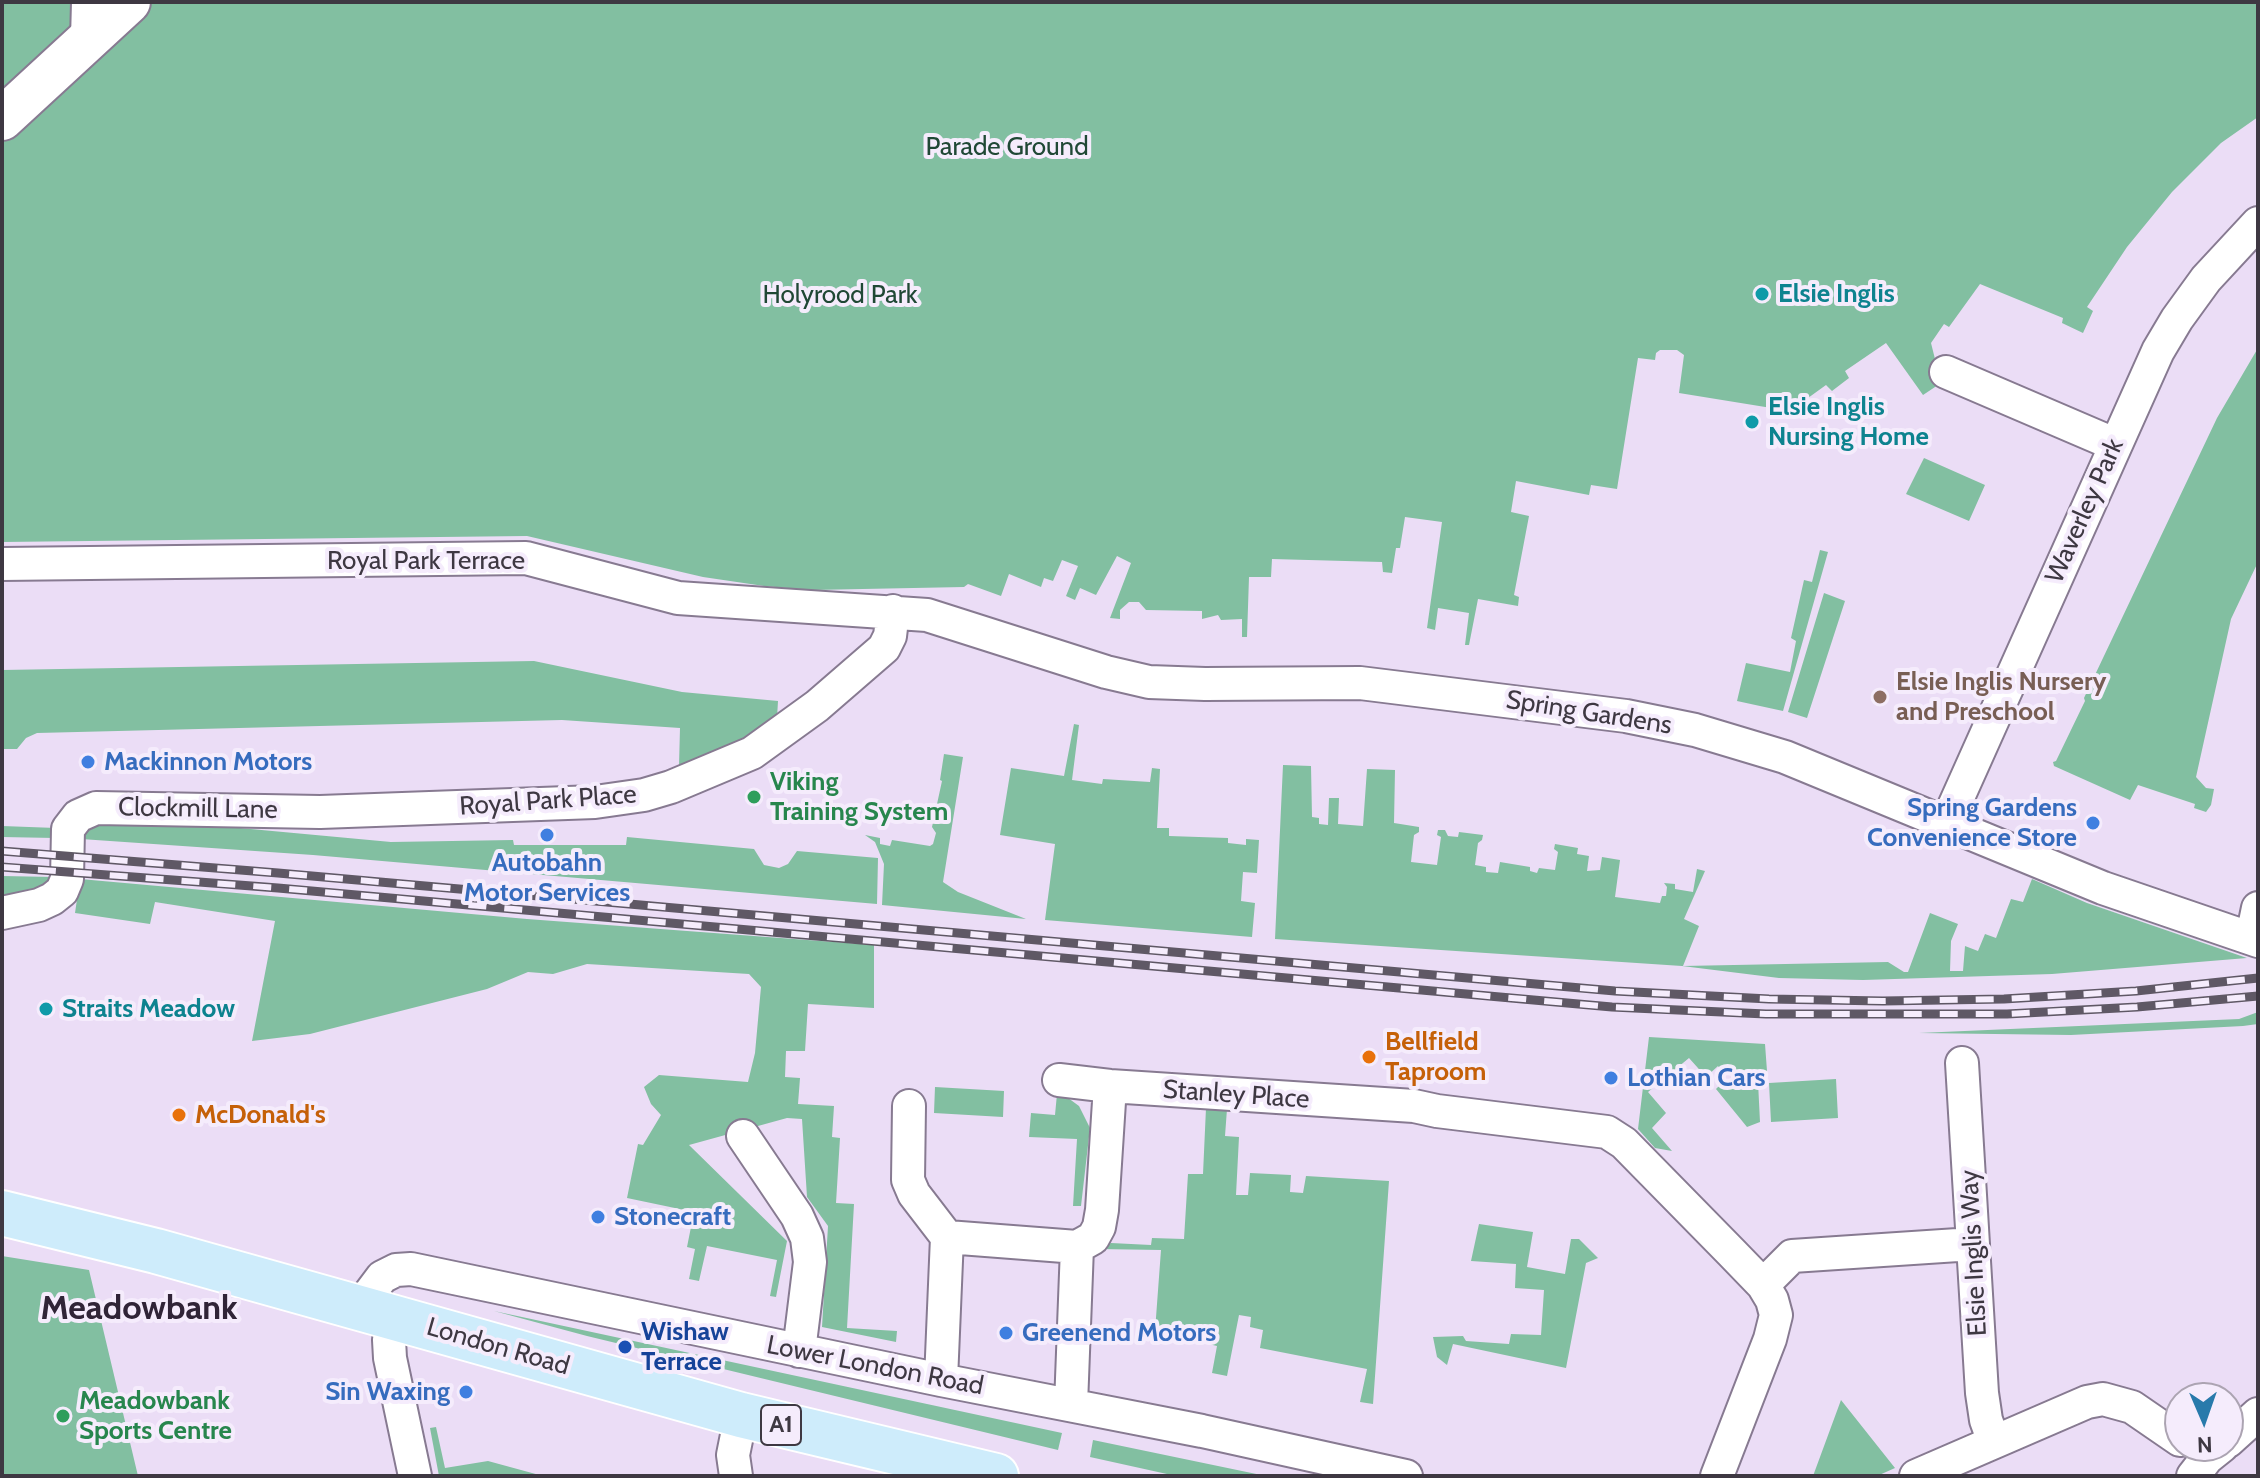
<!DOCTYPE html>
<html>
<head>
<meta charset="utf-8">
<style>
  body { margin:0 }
  #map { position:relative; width:2260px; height:1478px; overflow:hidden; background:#ebddf6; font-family:Cabin,sans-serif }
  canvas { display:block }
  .frame { position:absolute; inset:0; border:4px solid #3e3842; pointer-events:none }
  .north { position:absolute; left:2164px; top:1382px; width:80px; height:80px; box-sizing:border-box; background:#f5ecfc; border:2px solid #aca4b2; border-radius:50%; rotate:178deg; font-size:22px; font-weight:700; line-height:32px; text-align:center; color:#3e3842 }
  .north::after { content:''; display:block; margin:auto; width:28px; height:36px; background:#287aab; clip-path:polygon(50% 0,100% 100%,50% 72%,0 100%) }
</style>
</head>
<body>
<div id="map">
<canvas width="2260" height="1478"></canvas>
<div class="frame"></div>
<div class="north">N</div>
</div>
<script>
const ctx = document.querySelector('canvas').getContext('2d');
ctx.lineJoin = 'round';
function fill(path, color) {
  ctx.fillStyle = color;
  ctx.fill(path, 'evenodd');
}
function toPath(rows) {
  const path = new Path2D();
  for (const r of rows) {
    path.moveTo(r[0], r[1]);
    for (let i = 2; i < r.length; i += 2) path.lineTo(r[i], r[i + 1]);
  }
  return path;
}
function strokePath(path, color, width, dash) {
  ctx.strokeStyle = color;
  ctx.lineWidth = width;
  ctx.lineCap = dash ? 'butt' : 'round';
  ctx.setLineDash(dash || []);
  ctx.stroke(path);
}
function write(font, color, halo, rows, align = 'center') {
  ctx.font = font + ' Cabin,sans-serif';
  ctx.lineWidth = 8;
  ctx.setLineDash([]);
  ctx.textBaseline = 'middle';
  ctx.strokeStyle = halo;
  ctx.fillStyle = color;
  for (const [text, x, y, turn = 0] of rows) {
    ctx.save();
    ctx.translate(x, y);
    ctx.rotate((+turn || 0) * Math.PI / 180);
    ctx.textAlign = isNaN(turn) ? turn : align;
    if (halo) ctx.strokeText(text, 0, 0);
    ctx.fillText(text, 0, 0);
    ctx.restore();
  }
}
fill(toPath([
  [2,2,2258,2,2258,117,2221,143,2172,192,2127,247,2087,307,2093,311,2083,333,2062,323,2063,318,1980,284,1949,327,1944,324,1931,343,1941,383,1923,395,1886,343,1845,371,1849,378,1832,391,1826,385,1790,411,1679,393,1684,355,1677,350,1660,350,1656,353,1655,360,1638,358,1617,489,1591,485,1589,495,1516,481,1511,512,1529,516,1514,595,1519,597,1518,606,1478,599,1469,645,1465,645,1469,613,1438,608,1435,630,1427,628,1442,522,1405,517,1400,548,1396,548,1392,573,1383,572,1382,562,1272,559,1271,577,1249,577,1247,637,1242,637,1242,619,1221,620,1218,615,1202,619,1202,611,1146,610,1139,602,1129,602,1120,610,1120,619,1110,618,1131,563,1117,556,1096,595,1080,588,1075,600,1066,596,1078,566,1062,560,1053,581,1044,578,1041,587,1009,574,1001,596,968,584,964,587,812,590,764,586,703,577,527,536,2,542],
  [2258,348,2258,562,2231,619,2196,777,2206,788,2214,789,2211,805,2206,812,2194,808,2195,804,2138,785,2130,800,2054,766,2053,762,2056,761,2085,701,2084,698,2217,418],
  [1924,458,1985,485,1969,521,1906,494],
  [1820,550,1828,552,1783,711,1737,701,1746,663,1790,672,1796,641,1791,638,1804,580,1812,582],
  [1824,593,1845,601,1807,718,1788,712],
  [534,661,682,692,778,701,777,718,754,735,691,763,679,766,680,728,562,720,37,733,26,738,17,749,2,749,2,670],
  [1074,724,1079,725,1072,780,1102,784,1103,779,1150,782,1152,768,1160,769,1157,828,1169,828,1169,836,1228,838,1228,843,1246,845,1246,839,1259,840,1257,873,1243,872,1241,901,1255,903,1252,937,1045,920,1055,844,1000,835,1011,768,1064,776],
  [944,754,963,757,943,882,958,892,1026,919,882,905,884,864,875,842,865,835,880,838,880,844,890,846,892,840,930,846,933,844,936,833,932,827,942,781,940,780],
  [1283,765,1311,766,1312,817,1319,818,1319,824,1328,825,1329,798,1339,798,1338,824,1363,826,1367,769,1395,770,1394,823,1419,827,1419,832,1414,835,1411,862,1437,865,1441,837,1437,835,1438,830,1445,830,1448,836,1458,837,1459,832,1483,835,1482,840,1478,843,1475,865,1486,867,1486,872,1498,873,1500,862,1530,867,1530,871,1537,873,1539,868,1555,870,1558,852,1554,849,1555,844,1578,848,1577,854,1589,856,1587,871,1600,870,1602,857,1620,860,1615,897,1660,903,1662,896,1666,896,1667,887,1664,883,1675,884,1675,889,1693,892,1697,869,1705,871,1684,919,1699,926,1683,966,1888,962,1904,972,1908,972,1930,913,1958,924,1951,941,1950,971,1963,971,1965,946,1978,951,1985,934,1996,938,2011,899,2023,902,2032,879,2087,903,2247,958,2052,974,1863,980,1779,978,1682,966,1275,939],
  [132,818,391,842,513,840,514,845,626,845,627,837,754,849,764,865,779,868,788,864,797,851,878,858,877,904,313,855,81,839,85,825],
  [2,826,56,828,55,838,2,837],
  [2,876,54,877,53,889,2,904],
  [80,879,527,919,874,945,874,1008,808,1004,805,1051,786,1051,785,1077,800,1078,798,1104,834,1106,832,1137,840,1138,836,1203,854,1204,847,1328,897,1331,896,1342,822,1327,828,1226,807,1197,802,1119,787,1118,689,1145,787,1241,776,1297,770,1296,777,1260,707,1246,699,1281,689,1279,695,1249,687,1247,694,1212,627,1198,638,1144,643,1145,661,1115,651,1104,644,1087,659,1075,748,1082,755,1053,761,987,749,974,587,964,553,974,528,972,487,989,310,1034,252,1041,275,921,155,902,150,924,75,913],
  [2258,1012,2258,1024,2243,1026,2071,1035,1919,1033,2239,1019],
  [1649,1037,1765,1044,1767,1071,1722,1072,1718,1066,1706,1077,1689,1058,1648,1092,1666,1113,1652,1128,1672,1151,1655,1148,1638,1129],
  [1836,1079,1838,1118,1771,1122,1769,1083],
  [1758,1082,1760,1122,1747,1127,1716,1089,1720,1085],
  [935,1087,1004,1091,1003,1117,934,1113],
  [1057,1094,1064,1095,1079,1106,1090,1128,1081,1206,1073,1206,1077,1139,1029,1137,1031,1113,1055,1115],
  [1206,1108,1227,1109,1225,1136,1239,1137,1236,1195,1248,1195,1250,1173,1291,1175,1290,1192,1303,1193,1306,1176,1389,1181,1373,1404,1360,1402,1367,1369,1260,1348,1263,1330,1250,1327,1251,1317,1239,1315,1227,1376,1212,1373,1217,1346,1155,1331,1161,1250,1098,1249,1111,1243,1151,1245,1152,1238,1184,1239,1188,1174,1203,1174],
  [1479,1224,1533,1232,1527,1267,1565,1274,1571,1239,1579,1239,1598,1258,1586,1263,1566,1368,1453,1344,1447,1365,1437,1357,1433,1337,1463,1336,1466,1341,1509,1344,1511,1334,1541,1335,1544,1290,1515,1288,1516,1264,1471,1261],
  [2,1256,89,1270,138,1476,2,1476],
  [494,1311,1062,1433,1058,1450,587,1336],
  [1841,1400,1895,1468,1877,1476,1813,1476],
  [436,1427,445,1468,488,1461,543,1476,439,1476,430,1428],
  [1093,1440,1266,1476,1176,1476,1090,1457]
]), '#82bfa1');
const minor = toPath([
  [87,39,88,2],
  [1946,372,2114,444],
  [2,564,526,558,678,598,927,615,1106,672,1149,682,1205,684,1360,683,1626,716,1695,730,1785,757,2103,888,2258,941],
  [1947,822,2158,351,2177,319,2206,279,2258,223],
  [2,913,39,905,52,899,62,891,67,879,68,829,78,816,96,808,320,812,595,802,644,795,671,787,752,753,817,706,884,648,890,636,893,611],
  [2252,937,2258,908],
  [1962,1063,1982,1393,1986,1420,1994,1442],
  [1059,1080,1110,1086,1414,1106,1437,1111,1607,1132,1624,1143,1732,1253,1763,1285,1772,1300,1776,1315,1770,1339,1717,1476],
  [909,1106,908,1180,914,1194,947,1237,941,1380],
  [743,1136,797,1216,807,1238,810,1262,799,1351],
  [947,1237,1077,1247,1093,1238,1099,1227,1102,1210,1110,1086],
  [1763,1285,1792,1256,1973,1244],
  [366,1310,370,1293,382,1277,396,1270,411,1269,941,1380,1202,1431,1406,1476],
  [393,1317,389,1340,390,1358,415,1476],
  [1071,1405,1077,1247],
  [2228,1441,2258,1414],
  [736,1476,733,1455,741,1415],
  [1916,1476,2087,1402,2103,1399,2132,1407,2180,1440],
  [2193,1476,2207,1458,2222,1446]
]);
const tertiary = toPath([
  [2,119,129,2]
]);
const primary = toPath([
  [2,1213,156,1251,741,1415,996,1476]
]);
strokePath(minor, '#877a91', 36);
strokePath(tertiary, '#877a91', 46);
strokePath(primary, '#fff', 48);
strokePath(minor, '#fff', 32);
strokePath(tertiary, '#fff', 42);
strokePath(primary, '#ceecfb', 44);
const rail = toPath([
  [2,851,278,873,1615,991,1769,999,1883,1001,2004,999,2136,991,2258,978],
  [2,867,278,888,1612,1007,1766,1014,2007,1014,2137,1007,2258,996]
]);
strokePath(rail, '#5f5865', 9);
strokePath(rail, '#f5ecfc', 6, [18]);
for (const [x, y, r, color] of [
  [1762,294,8,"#0f9aa8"],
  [1752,422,8,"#0f9aa8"],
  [1880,697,8,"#8d6e63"],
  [88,762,8,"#3f7fe0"],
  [754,797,8,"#2e9e5b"],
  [2093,823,8,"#3f7fe0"],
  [547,835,8,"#3f7fe0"],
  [46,1009,8,"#0f9aa8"],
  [1369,1057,8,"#e8710a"],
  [1611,1078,8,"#3f7fe0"],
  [179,1115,8,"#e8710a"],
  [598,1217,8,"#3f7fe0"],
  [1006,1333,8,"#3f7fe0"],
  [625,1347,8,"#1a4fb4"],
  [466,1392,8,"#3f7fe0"],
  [63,1416,8,"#2e9e5b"]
]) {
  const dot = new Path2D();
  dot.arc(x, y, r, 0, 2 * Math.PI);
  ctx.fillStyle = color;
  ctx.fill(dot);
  strokePath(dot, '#f5ecfc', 3);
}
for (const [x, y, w] of [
  [781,1425,40]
]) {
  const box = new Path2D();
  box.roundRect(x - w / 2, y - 20, w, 40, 6);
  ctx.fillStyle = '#f5ecfc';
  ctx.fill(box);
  strokePath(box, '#3e3842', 2);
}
write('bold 24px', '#3e3842', null, [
  ["A1",781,1425]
]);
write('26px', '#204835', '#f5ecfc', [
  ["Parade Ground",1007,147],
  ["Holyrood Park",840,295]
]);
write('bold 26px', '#0d838f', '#f5ecfc', [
  ["Elsie Inglis",1778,294],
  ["Elsie Inglis",1768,407],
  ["Nursing Home",1768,437],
  ["Straits Meadow",62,1009]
], 'left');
write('26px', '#3e3842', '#f5ecfc', [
  ["Waverley Park",2085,511,-66],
  ["Royal Park Terrace",426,561],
  ["Spring Gardens",1589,713,9],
  ["Royal Park Place",548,801,-4],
  ["Clockmill Lane",198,809,1],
  ["Stanley Place",1236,1095,4],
  ["Elsie Inglis Way",1974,1253,-93],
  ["London Road",498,1347,16],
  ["Lower London Road",875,1366,11]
]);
write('bold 26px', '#785e54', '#f5ecfc', [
  ["Elsie Inglis Nursery",1896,682],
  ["and Preschool",1896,712]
], 'left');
write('bold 26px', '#366cbe', '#f5ecfc', [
  ["Mackinnon Motors",104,762],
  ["Spring Gardens",2077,808,"right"],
  ["Convenience Store",2077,838,"right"],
  ["Autobahn",547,863,"center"],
  ["Motor Services",547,893,"center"],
  ["Lothian Cars",1627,1078],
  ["Stonecraft",614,1217],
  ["Greenend Motors",1022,1333],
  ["Sin Waxing",450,1392,"right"]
], 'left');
write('bold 26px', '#27864d', '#f5ecfc', [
  ["Viking",770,782],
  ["Training System",770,812],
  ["Meadowbank",79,1401],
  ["Sports Centre",79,1431]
], 'left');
write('bold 26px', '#c56008', '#f5ecfc', [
  ["Bellfield",1385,1042],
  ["Taproom",1385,1072],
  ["McDonald's",195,1115]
], 'left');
write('bold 26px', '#164399', '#f5ecfc', [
  ["Wishaw",641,1332],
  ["Terrace",641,1362]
], 'left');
write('bold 34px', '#302437', '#f5ecfc', [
  ["Meadowbank",139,1309]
]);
</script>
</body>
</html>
